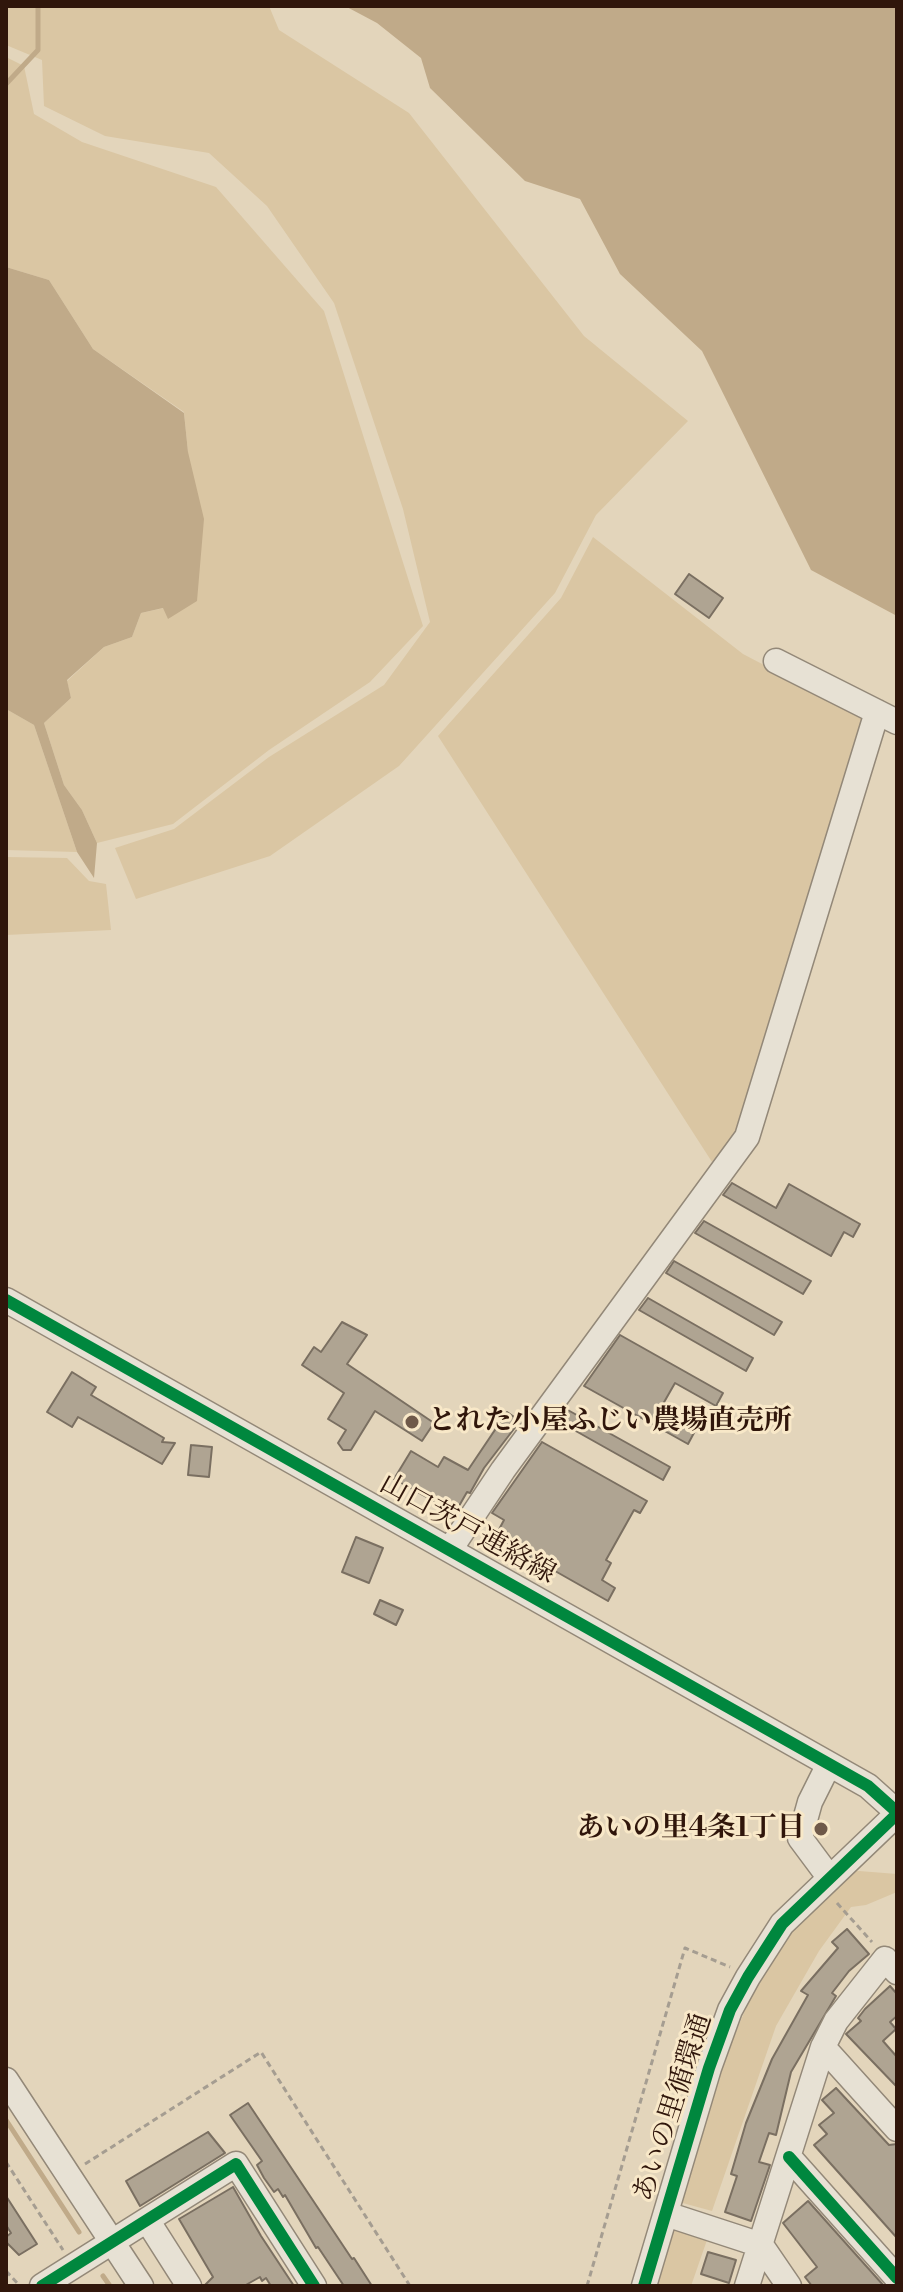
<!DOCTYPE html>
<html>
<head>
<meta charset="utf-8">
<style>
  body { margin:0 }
  #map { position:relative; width:903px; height:2292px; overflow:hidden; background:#e3d5bb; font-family:"Libre Bodoni",serif }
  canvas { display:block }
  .frame { position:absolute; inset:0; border:8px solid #30160b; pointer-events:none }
</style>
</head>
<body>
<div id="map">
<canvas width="903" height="2292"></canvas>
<div class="frame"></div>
</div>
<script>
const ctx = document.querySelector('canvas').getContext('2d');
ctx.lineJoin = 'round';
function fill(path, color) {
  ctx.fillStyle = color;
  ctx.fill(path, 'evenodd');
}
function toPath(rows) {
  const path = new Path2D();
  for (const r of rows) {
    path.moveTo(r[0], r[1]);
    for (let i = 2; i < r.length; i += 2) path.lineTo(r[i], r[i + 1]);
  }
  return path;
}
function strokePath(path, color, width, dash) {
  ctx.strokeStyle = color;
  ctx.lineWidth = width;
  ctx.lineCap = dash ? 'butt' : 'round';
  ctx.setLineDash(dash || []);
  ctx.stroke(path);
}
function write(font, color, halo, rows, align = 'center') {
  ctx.font = font + ' "Libre Bodoni","Noto Serif JP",serif';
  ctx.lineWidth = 6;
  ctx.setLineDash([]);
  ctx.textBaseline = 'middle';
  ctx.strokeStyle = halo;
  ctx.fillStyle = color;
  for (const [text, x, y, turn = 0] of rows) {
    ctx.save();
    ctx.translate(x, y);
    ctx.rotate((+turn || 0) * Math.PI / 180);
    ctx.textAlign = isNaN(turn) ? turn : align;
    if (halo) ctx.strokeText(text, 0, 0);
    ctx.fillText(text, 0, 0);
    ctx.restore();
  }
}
fill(toPath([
  [6,6,269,6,279,30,409,113,584,336,688,421,596,515,555,593,399,766,270,856,136,899,115,848,174,829,269,757,384,685,430,622,403,509,334,303,267,206,209,153,105,136,44,106,42,60,6,45],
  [6,57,24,66,34,114,82,142,216,187,324,311,423,626,370,682,269,750,173,824,97,843,82,810,64,785,44,723,71,698,67,681,104,647,132,637,141,613,164,608,169,619,188,452,184,412,93,349,49,280,6,267],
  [593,537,743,654,867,719,741,1127,712,1162,438,736,561,598],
  [6,709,34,725,77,852,6,850],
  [6,857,67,858,89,881,106,884,111,930,6,935],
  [859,1871,897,1874,897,1892,866,1905,851,1907,819,1951,776,2026,712,2211,679,2202,716,2079,752,1994,797,1922,845,1872],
  [672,2230,707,2240,691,2286,655,2286]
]), '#dac6a3');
fill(toPath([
  [345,6,897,6,897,616,811,570,702,351,620,274,580,199,525,181,430,88,421,58,377,23],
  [6,267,49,280,93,349,184,413,188,452,204,519,197,601,168,619,163,608,141,613,132,637,104,647,67,680,71,698,44,723,64,785,82,810,97,843,94,878,77,852,34,725,6,709]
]), '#c0aa89');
strokePath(toPath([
  [6,84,38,50,38,6],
  [6,2120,79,2232],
  [103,2276,110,2286]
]), '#c0aa89', 5);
const building = toPath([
  [689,574,723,598,709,618,675,594,689,574],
  [732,1183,776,1208,789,1184,860,1224,853,1237,844,1232,831,1256,723,1195,732,1183],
  [704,1221,811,1281,803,1294,695,1233,704,1221],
  [674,1261,782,1322,774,1335,666,1273,674,1261],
  [648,1298,753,1358,746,1371,639,1310,648,1298],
  [342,1322,367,1335,347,1364,434,1423,422,1441,375,1411,351,1450,343,1450,338,1443,346,1430,328,1419,344,1393,302,1365,314,1347,321,1352,342,1322],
  [620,1335,723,1393,716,1406,675,1383,659,1411,695,1431,688,1444,584,1386,620,1335],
  [72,1372,96,1387,91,1395,164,1438,162,1442,175,1443,162,1464,78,1417,72,1427,47,1412,72,1372],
  [566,1409,670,1467,663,1480,558,1421,566,1409],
  [507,1412,520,1421,484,1468,470,1493,467,1492,455,1513,394,1479,411,1451,438,1467,444,1457,468,1470,507,1412],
  [542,1442,647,1501,640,1513,634,1510,606,1560,611,1563,602,1580,615,1588,608,1601,495,1537,504,1520,492,1513,542,1442],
  [191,1445,212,1447,209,1477,188,1475,191,1445],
  [356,1537,383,1548,369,1583,342,1572,356,1537],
  [380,1600,403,1610,396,1625,374,1614,380,1600],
  [847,1929,869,1954,849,1971,832,1993,836,1996,791,2072,776,2135,769,2133,759,2162,770,2165,751,2221,725,2212,737,2176,731,2174,746,2123,772,2059,808,1995,801,1991,838,1948,832,1942,847,1929],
  [890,1986,897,1994,897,2016,890,2022,896,2029,883,2041,897,2057,897,2087,846,2034,861,2021,858,2018,865,2009,890,1986],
  [836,2088,889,2145,897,2144,897,2238,814,2145,827,2134,819,2125,834,2113,822,2100,836,2088],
  [248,2103,352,2259,354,2258,372,2286,344,2286,318,2247,316,2248,285,2195,283,2197,278,2189,274,2192,264,2178,257,2165,262,2161,230,2115,248,2103],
  [208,2132,225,2153,140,2206,126,2181,208,2132],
  [233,2187,261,2236,294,2286,271,2286,266,2278,262,2281,260,2277,244,2286,204,2286,213,2277,179,2219,233,2187],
  [6,2196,37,2244,19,2255,6,2242,6,2237,11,2233,6,2225,6,2196],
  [808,2201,884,2286,812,2286,805,2277,817,2267,783,2223,808,2201],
  [708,2252,736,2260,729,2283,701,2274,708,2252]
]);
fill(building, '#afa492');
strokePath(building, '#7a6f61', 2);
const minor = toPath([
  [776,661,897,722],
  [6,1300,868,1786,897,1812],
  [451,1548,503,1470,747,1137,877,712],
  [829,1877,800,1838,810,1802,829,1764],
  [823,2047,897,2129],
  [6,2080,141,2286],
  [789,2157,897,2278],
  [666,2214,761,2245,789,2286],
  [147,2220,189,2286],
  [42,2286,236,2164,314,2286],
  [644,2286,709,2068,730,2010,748,1977,782,1924,897,1814],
  [747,2286,823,2047,836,2021,885,1959,897,1972]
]);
strokePath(minor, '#938878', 27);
strokePath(toPath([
  [837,1903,872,1942],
  [6,2162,63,2250],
  [85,2164,261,2052,410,2286],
  [6,2271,20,2286],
  [587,2286,685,1948,730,1967]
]), '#a59d91', 3, [6, 4]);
strokePath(minor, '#e7e1d4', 24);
strokePath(toPath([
  [6,1300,868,1786,897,1812],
  [789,2157,897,2278],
  [42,2286,236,2164,314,2286],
  [644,2286,709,2068,730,2010,748,1977,782,1924,897,1814]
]), '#00873e', 12);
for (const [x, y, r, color] of [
  [412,1422,8,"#6f5949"],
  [821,1829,8,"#6f5949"]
]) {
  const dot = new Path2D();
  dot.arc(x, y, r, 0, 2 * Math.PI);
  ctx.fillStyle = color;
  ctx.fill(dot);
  strokePath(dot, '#f8e8c8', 3);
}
write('bold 28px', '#30160b', '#f8e8c8', [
  ["とれた小屋ふじい農場直売所",428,1422],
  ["あいの里4条1丁目",805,1829,"right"]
], 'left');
write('28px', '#30160b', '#f8e8c8', [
  ["山口茨戸連絡線",467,1530,29],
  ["あいの里循環通",674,2108,-72]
]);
</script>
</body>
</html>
